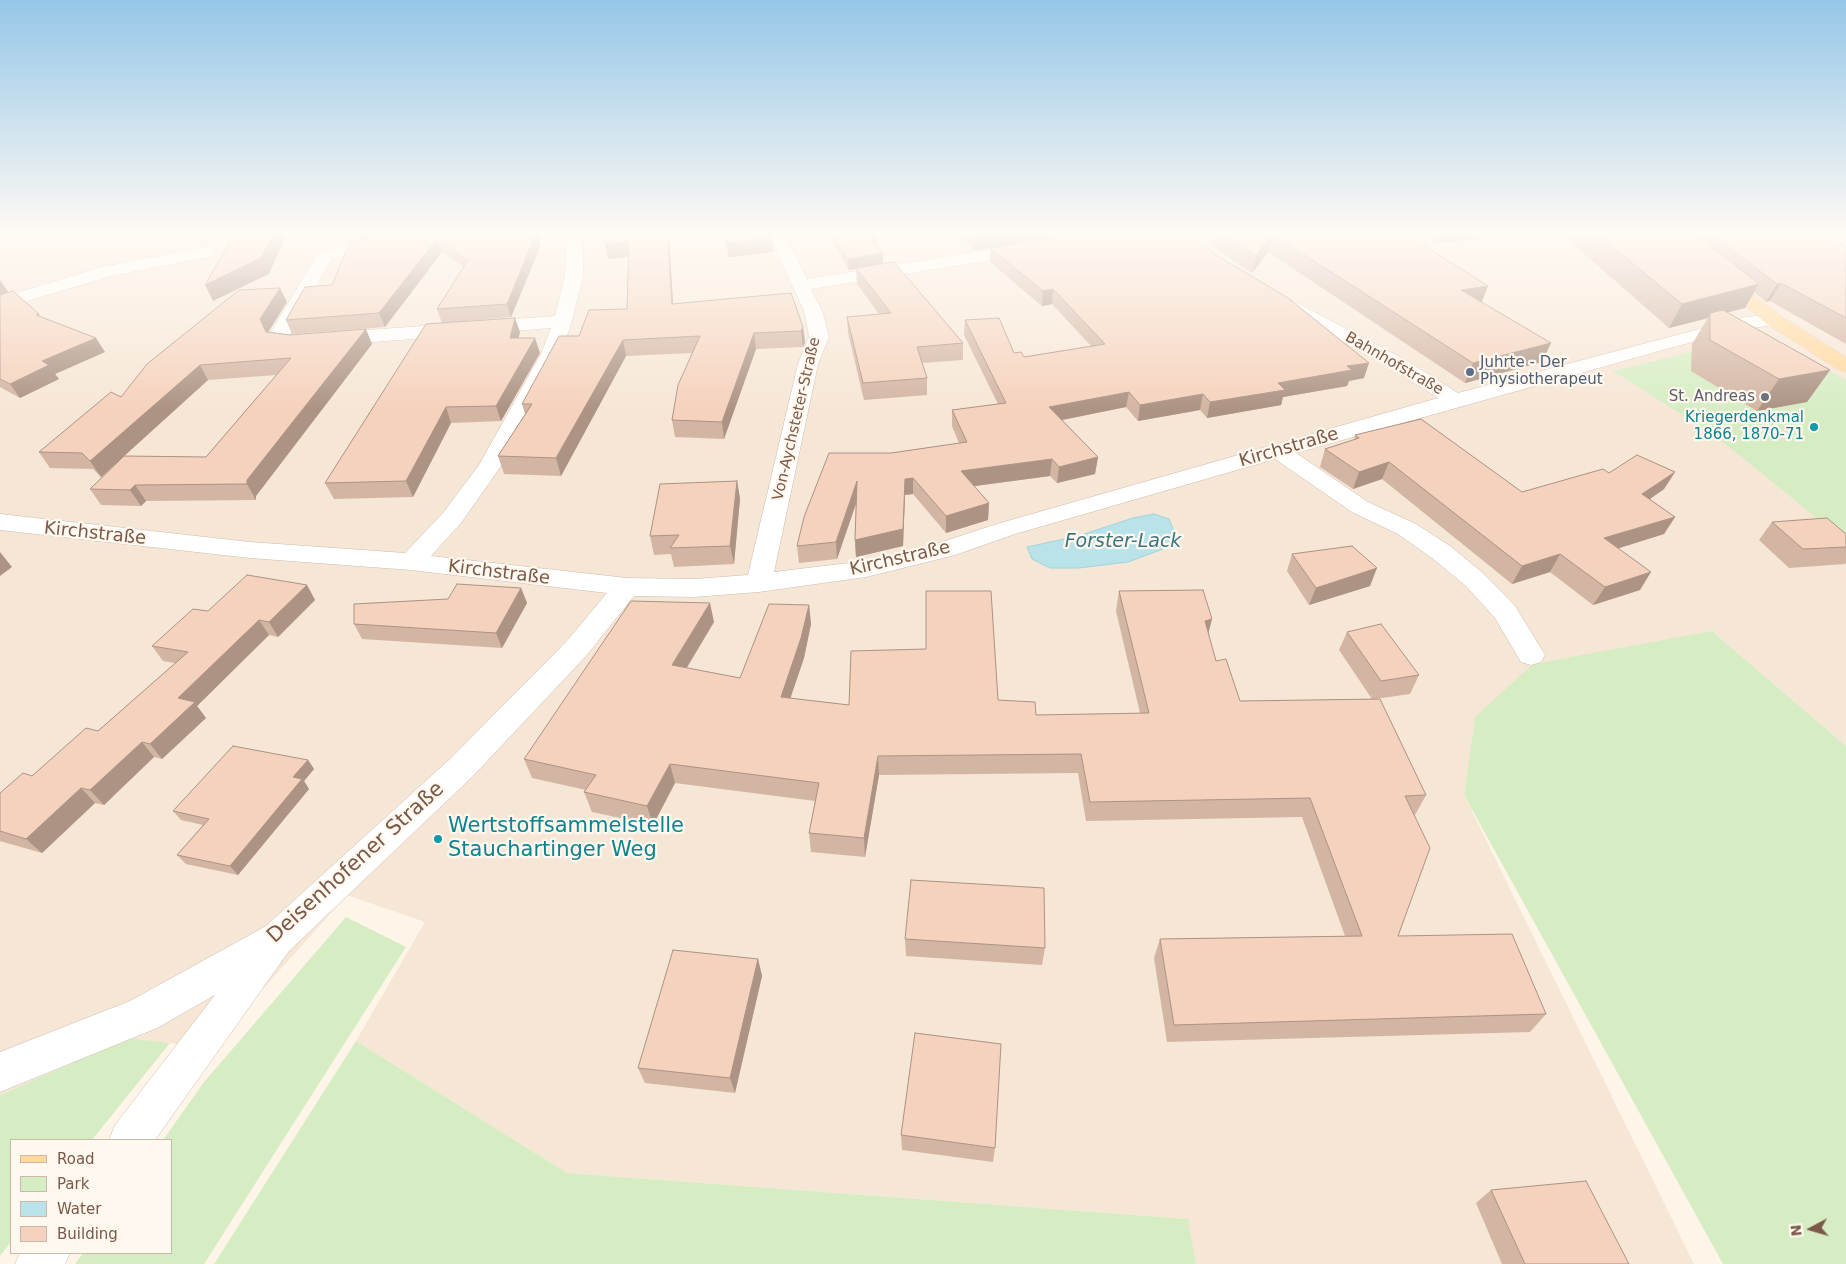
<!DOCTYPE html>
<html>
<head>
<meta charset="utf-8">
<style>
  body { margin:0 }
  #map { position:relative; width:1846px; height:1264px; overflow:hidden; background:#fef4e7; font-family:"DejaVu Sans",sans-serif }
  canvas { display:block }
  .legend { position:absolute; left:10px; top:1139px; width:162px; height:115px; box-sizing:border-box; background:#fff8ef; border:1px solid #cab8ad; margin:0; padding:6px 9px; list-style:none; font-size:15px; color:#7a5949 }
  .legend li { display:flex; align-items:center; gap:10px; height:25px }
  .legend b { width:25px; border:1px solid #cab8ad }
  .north { position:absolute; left:1786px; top:1204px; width:50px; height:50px; -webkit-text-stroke:4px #fff8ef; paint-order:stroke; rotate:264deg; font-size:14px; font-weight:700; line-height:20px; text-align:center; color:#7a5949 }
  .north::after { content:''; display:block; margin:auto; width:18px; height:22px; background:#7a5949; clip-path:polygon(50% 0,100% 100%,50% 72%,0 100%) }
</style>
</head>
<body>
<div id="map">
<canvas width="1846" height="1264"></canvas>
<ul class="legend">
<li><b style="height:6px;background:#ffd89d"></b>Road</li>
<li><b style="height:14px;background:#d6edc4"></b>Park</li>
<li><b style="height:14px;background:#bae3e9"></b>Water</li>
<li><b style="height:14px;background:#f5d2bd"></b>Building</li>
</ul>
<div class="north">N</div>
</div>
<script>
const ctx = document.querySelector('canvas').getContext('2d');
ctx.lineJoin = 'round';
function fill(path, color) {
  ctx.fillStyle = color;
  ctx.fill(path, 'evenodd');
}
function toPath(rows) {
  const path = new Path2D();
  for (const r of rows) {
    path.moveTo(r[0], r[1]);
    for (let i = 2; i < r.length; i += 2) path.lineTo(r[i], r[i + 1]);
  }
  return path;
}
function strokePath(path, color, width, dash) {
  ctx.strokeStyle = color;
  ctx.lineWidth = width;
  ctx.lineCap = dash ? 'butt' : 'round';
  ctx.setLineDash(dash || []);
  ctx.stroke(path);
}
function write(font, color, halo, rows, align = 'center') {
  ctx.font = font + ' "DejaVu Sans",sans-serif';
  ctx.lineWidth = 4.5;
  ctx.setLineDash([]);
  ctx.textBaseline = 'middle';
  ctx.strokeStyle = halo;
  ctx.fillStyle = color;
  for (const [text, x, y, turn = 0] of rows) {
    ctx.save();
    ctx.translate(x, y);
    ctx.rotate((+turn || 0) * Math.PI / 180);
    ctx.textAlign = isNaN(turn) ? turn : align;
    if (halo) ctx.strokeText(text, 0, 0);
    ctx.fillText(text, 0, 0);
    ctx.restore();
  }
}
fill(toPath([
  [0,233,1846,233,1846,746,1712,631,1475,717,1464,795,1694,1264,1196,1264,1187,1219,567,1173,356,1041,425,922,347,895,210,1048,129,1038,0,1095]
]), '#f6e6d5');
fill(toPath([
  [1755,336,1773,340,1846,380,1846,542,1716,436,1613,371],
  [1712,631,1846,746,1846,1264,1723,1264,1464,795,1475,717,1533,664],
  [346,917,406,947,204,1264,75,1264,83,1253,171,1253,171,1140,163,1140,204,1082],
  [129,1038,170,1043,92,1140,11,1140,11,1242,0,1256,0,1095],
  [356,1041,567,1173,1188,1219,1196,1264,214,1264]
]), '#d6edc4');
const water = toPath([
  [1154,514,1169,519,1175,533,1163,549,1128,562,1079,568,1050,568,1032,559,1027,547,1078,536,1133,518,1154,514]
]);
fill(water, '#bae3e9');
strokePath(water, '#9fd4dc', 1);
const minor = toPath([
  [400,233,445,233,437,238,406,241,331,259,289,336,555,316,565,276,567,233,583,233,583,276,572,321,561,354,501,466,461,523,431,556,627,578,694,579,748,575,798,364,809,337,805,313,768,233,784,233,807,279,1056,239,1079,233,1103,233,1101,236,1058,249,811,289,823,313,829,337,818,364,774,572,866,561,939,543,997,524,1438,398,1388,366,1281,309,1278,305,1281,301,1293,301,1402,358,1458,393,1745,317,1774,314,1781,316,1783,320,1781,324,1745,329,1677,346,1296,453,1368,502,1416,524,1450,546,1484,574,1515,606,1545,655,1541,662,1531,665,1521,662,1495,618,1466,586,1432,558,1398,534,1352,512,1275,459,1015,534,955,555,866,577,759,592,694,597,634,596,586,656,472,777,289,951,155,1140,109,1140,115,1125,215,995,157,1028,0,1092,0,1052,130,1001,266,926,450,759,566,642,607,593,411,570,250,558,0,530,0,514,250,542,405,553,443,513,479,465,541,354,551,328,297,348,274,345,269,335,319,252,400,233],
  [206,247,212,248,214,252,212,256,111,276,0,309,0,298,102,267,206,247],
  [20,1253,70,1253,65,1264,15,1264,20,1253]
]);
const major = toPath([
  [1659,233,1676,233,1781,316,1846,357,1846,372,1839,370,1767,324,1659,233]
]);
strokePath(minor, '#d1bbac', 1);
strokePath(major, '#dcd4d0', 1);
fill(minor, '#fff');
fill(major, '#ffd89d');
const rail = toPath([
  [0,239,22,233]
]);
strokePath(rail, '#b7a4c9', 4);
strokePath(rail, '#fff8ef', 2.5, [8]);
fill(toPath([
  [358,233,540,233,540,247,511,317,442,323,437,309,464,267,442,252,385,327,292,334,286,320,332,285,361,240],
  [721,233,770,233,773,252,729,257],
  [826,233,875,233,877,235,877,246,883,253,883,263,963,343,963,360,922,363,927,378,927,395,864,400,848,333,847,317,879,314,857,284,856,269,849,270],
  [954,233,1073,233,1056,237,975,250],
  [1212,233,1404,233,1482,302,1542,362,1465,383,1268,252,1252,273,1210,245],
  [1420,233,1528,233,1436,243],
  [1567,233,1815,233,1846,247,1846,344,1770,301,1766,302,1754,292,1745,308,1727,312,1830,370,1807,402,1757,411,1691,371,1692,344,1708,318,1669,328,1565,237],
  [669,236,673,304,803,327,805,343,803,347,756,349,724,439,675,437,672,420,693,353,626,356,561,476,504,474,498,456,525,414,522,404,579,336,627,309,628,257,608,259,605,244],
  [1060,237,1364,378,1349,381,1347,386,1283,397,1281,405,1207,418,1200,410,1138,421,1126,407,1062,420,1098,457,1095,474,1057,483,1050,476,974,486,989,503,988,520,946,533,913,494,905,495,903,546,856,557,855,540,856,503,837,559,799,563,797,546,891,453,959,443,952,426,952,410,998,404,964,335,965,320,1014,353,1024,357,1091,346,1052,304,1042,306,990,262,990,248],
  [0,280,8,292,39,314,41,317,105,352,55,374,59,379,20,398,0,387],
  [280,288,287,302,268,332,372,344,256,496,256,500,146,501,141,506,101,505,90,489,116,463,101,477,93,469,50,468,39,452,121,397],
  [276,375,206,457,124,456,208,380],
  [520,332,518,338,540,353,501,421,451,423,413,497,334,499,325,483],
  [1355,435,1522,492,1609,473,1675,472,1664,489,1650,499,1675,517,1664,534,1619,548,1640,590,1593,605,1550,572,1512,584,1382,479,1353,489,1320,467,1325,449,1354,440],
  [737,481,740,499,734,564,674,567,671,554,654,555,650,536],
  [1772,522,1846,534,1846,563,1845,564,1789,568,1759,540],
  [1292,554,1370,586,1309,605,1287,571],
  [307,585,315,600,278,637,269,635,197,706,206,718,162,759,154,757,104,805,95,803,42,853,0,841,0,793,32,776,98,731,175,663,163,661,152,646,208,611],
  [521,588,527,603,502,648,362,639,354,624,448,599],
  [1119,591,1212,619,1208,634,1216,661,1240,701,1372,699,1339,650,1347,632,1419,675,1410,694,1375,699,1426,795,1415,815,1414,815,1398,936,1546,1014,1530,1032,1167,1042,1154,958,1160,939,1345,936,1302,817,1086,821,1078,773,879,775,865,857,811,852,809,833,815,801,675,783,653,825,592,812,584,792,586,790,532,778,524,759,714,622,687,668,740,678,809,605,811,624,804,658,790,698,849,705,998,700,1036,715,1140,713,1116,611],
  [308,760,314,769,304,781,309,789,238,875,186,864,177,855,203,825,181,820,173,811],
  [905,939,1045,948,1042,965,906,956],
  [758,959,762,976,735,1093,645,1083,638,1068],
  [901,1135,995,1148,993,1162,902,1150],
  [1491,1190,1629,1264,1502,1264,1476,1203]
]), '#d3b5a3');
fill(toPath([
  [274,233,287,233,269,274,213,301,205,285],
  [358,233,394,233,361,240],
  [536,233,540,233,540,247,511,317,507,304],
  [667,233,707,233,669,236,674,320,672,304],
  [998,233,1073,233,1056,237,975,250,976,236],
  [1439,233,1528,233,1436,243],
  [1272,234,1268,252,1252,273,1256,256],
  [877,235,877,247,869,236],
  [772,237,773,252,729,257,727,243],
  [437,239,442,252,385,327,379,313],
  [629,241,632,256,608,259,605,244],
  [883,253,883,265,856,268,856,269,849,270,848,259],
  [0,280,9,293,0,296],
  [1781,283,1770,301,1766,302,1777,284],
  [1759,284,1745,308,1710,317,1710,313,1708,318,1669,328,1682,304],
  [1488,286,1481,304,1461,290],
  [280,288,287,302,267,334,260,319],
  [1053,289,1052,304,1042,306,1043,291],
  [515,318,520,332,515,353,510,338],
  [803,327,805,343,803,347,801,331],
  [366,329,372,344,256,496,256,500,247,484,247,480],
  [754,333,756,349,724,439,722,422],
  [96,338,105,352,55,374,59,379,20,398,10,384,42,361],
  [535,338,540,353,501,421,496,406],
  [623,340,626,356,561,476,556,458],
  [1551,343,1542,362,1465,383,1473,363],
  [1369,363,1364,378,1349,381,1347,386,1283,397,1281,405,1207,418,1210,402,1278,383,1347,366],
  [200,365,208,380,101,477,90,461],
  [1830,370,1807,402,1757,411,1779,379],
  [1129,392,1126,407,1047,423,1049,407],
  [1203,394,1200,410,1138,421,1140,405],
  [446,407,451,423,413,497,406,481],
  [1098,457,1095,474,1057,483,1059,467],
  [1052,459,1050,476,960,488,961,471],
  [1389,462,1382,479,1353,489,1359,472],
  [1675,472,1664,489,1631,512,1642,494],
  [913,478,913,494,905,495,903,546,856,557,855,540,905,479],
  [737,481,740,499,734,564,730,546],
  [857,481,858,498,837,559,836,542],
  [135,485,146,501,141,506,130,490],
  [989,503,988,520,946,533,946,516],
  [1675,517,1664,534,1594,556,1604,538],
  [0,552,12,567,0,576],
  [1560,554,1550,572,1512,584,1522,566],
  [1377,568,1370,586,1309,605,1316,588],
  [1651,572,1640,590,1593,605,1605,587],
  [307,585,315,600,278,637,269,622],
  [521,588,527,603,502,648,496,633],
  [710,603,714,622,676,685,672,665],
  [809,605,811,624,804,658,784,717,781,697],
  [1212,619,1207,638,1205,621],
  [259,620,269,635,197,706,206,718,162,759,150,744,178,698],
  [142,742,154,757,104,805,90,790],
  [878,756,879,775,865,857,864,838],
  [308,760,314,769,304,781,309,789,238,875,230,866,293,777],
  [670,764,675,783,653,825,647,806],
  [81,788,95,803,42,853,26,839],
  [758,959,762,976,735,1093,730,1078]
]), '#ac9384');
const building = toPath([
  [235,233,274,233,261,258,205,285,235,233],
  [392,233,536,233,507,304,437,309,468,260,437,239,379,313,286,320,305,287,332,285,350,242,392,233],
  [604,233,667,233,672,304,791,293,803,327,801,331,754,333,722,422,672,420,678,385,700,336,623,340,556,458,498,456,532,404,522,404,559,336,579,336,589,310,627,309,629,241,605,244,604,233],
  [724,233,770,233,772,237,727,243,724,233],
  [832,233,875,233,877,235,869,236,883,253,848,259,832,233],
  [972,233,998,233,976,236,972,233],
  [1074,233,1186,233,1188,235,1191,234,1216,255,1288,298,1369,363,1347,366,1352,370,1278,383,1285,390,1210,402,1203,394,1140,405,1129,392,1049,407,1098,457,1059,467,1052,459,961,471,989,503,946,516,913,478,905,479,903,529,855,540,857,481,836,542,797,546,804,517,829,453,891,453,967,442,952,410,1006,403,965,320,999,318,1014,353,1021,352,1024,357,1105,344,1053,289,1043,291,990,248,1060,237,1074,233],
  [1220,233,1404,233,1488,286,1461,290,1551,343,1473,363,1272,234,1256,256,1220,233],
  [1596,233,1694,233,1759,284,1682,304,1596,233],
  [1710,233,1815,233,1846,247,1846,318,1781,283,1777,284,1710,233],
  [894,262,963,343,917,347,927,378,863,383,847,317,891,313,856,268,894,262],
  [280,288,260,319,266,332,290,335,366,329,247,480,247,484,135,485,130,490,90,489,124,456,206,457,291,358,200,365,90,461,82,453,39,452,111,392,121,397,147,364,239,290,280,288],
  [13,291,39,314,36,315,96,338,42,361,49,365,10,384,0,379,0,295,13,291],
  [1723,310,1830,370,1779,379,1710,340,1710,313,1723,310],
  [515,318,510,338,535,338,496,406,446,407,406,481,325,483,426,324,515,318],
  [1421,419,1522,492,1603,469,1609,473,1637,455,1675,472,1642,494,1675,517,1604,538,1651,572,1605,587,1560,554,1522,566,1389,462,1359,472,1325,449,1359,438,1355,435,1421,419],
  [737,481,730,546,670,548,679,535,650,536,660,484,737,481],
  [1827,518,1846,534,1846,547,1803,549,1772,522,1827,518],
  [1352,546,1377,568,1316,588,1292,554,1352,546],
  [247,575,307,585,269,622,259,620,178,698,195,702,150,744,142,742,90,790,81,788,26,839,0,831,0,793,23,773,32,776,86,728,98,731,188,652,152,646,193,609,208,611,247,575],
  [457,584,521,588,496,633,354,624,354,604,448,599,457,584],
  [1203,590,1212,619,1205,621,1216,661,1226,659,1240,701,1380,699,1426,795,1405,796,1430,848,1398,936,1512,934,1546,1014,1174,1025,1160,939,1362,936,1310,798,1090,802,1081,754,878,756,864,838,809,833,819,783,670,764,647,806,584,792,596,775,524,759,631,601,710,603,672,665,740,678,769,604,809,605,801,638,781,697,849,705,851,651,926,649,926,591,991,591,998,700,1035,702,1036,715,1149,713,1119,591,1203,590],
  [1381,624,1419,675,1381,681,1347,632,1381,624],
  [233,746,308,760,293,777,302,779,230,866,177,855,209,819,173,811,233,746],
  [911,880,1044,888,1045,948,905,939,911,880],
  [673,950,758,959,730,1078,638,1068,673,950],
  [915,1033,1001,1044,995,1148,901,1135,915,1033],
  [1586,1181,1629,1264,1525,1264,1491,1190,1586,1181]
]);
fill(building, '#f5d2bd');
strokePath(building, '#ac9384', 1);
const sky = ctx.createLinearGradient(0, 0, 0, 410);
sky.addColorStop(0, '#95c7e8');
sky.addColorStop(0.57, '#fffaf4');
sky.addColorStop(1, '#fffaf400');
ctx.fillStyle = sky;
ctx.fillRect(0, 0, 1846, 410);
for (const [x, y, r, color] of [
  [1470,372,5,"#5c6f8a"],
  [1765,397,5,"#6b7280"],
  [1814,427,5,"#0f9aa8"],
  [438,839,5,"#0f9aa8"]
]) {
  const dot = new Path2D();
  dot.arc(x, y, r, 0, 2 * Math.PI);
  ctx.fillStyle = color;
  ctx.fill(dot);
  strokePath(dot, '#fff8ef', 2);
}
write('15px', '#4e5e75', '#fff8ef', [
  ["Juhrte - Der",1480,363],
  ["Physiotherapeut",1480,380]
], 'left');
write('15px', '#7a5949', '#fff8ef', [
  ["Bahnhofstraße",1394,364,30],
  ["Von-Aychsteter-Straße",797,419,-77]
]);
write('15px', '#5b616d', '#fff8ef', [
  ["St. Andreas",1755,397]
], 'right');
write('15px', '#0d838f', '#fff8ef', [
  ["Kriegerdenkmal",1804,418],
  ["1866, 1870-71",1804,435]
], 'right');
write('18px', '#7a5949', '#fff8ef', [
  ["Kirchstraße",1289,448,-16],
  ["Kirchstraße",95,534,6],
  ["Kirchstraße",900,559,-13],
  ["Kirchstraße",499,573,7]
]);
write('italic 19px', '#3b7680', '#fff8ef', [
  ["Forster-Lack",1123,542]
]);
write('21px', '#0d838f', '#fff8ef', [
  ["Wertstoffsammelstelle",448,827],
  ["Stauchartinger Weg",448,851]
], 'left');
write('21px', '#7a5949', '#fff8ef', [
  ["Deisenhofener Straße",356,863,-42]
]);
</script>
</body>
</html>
